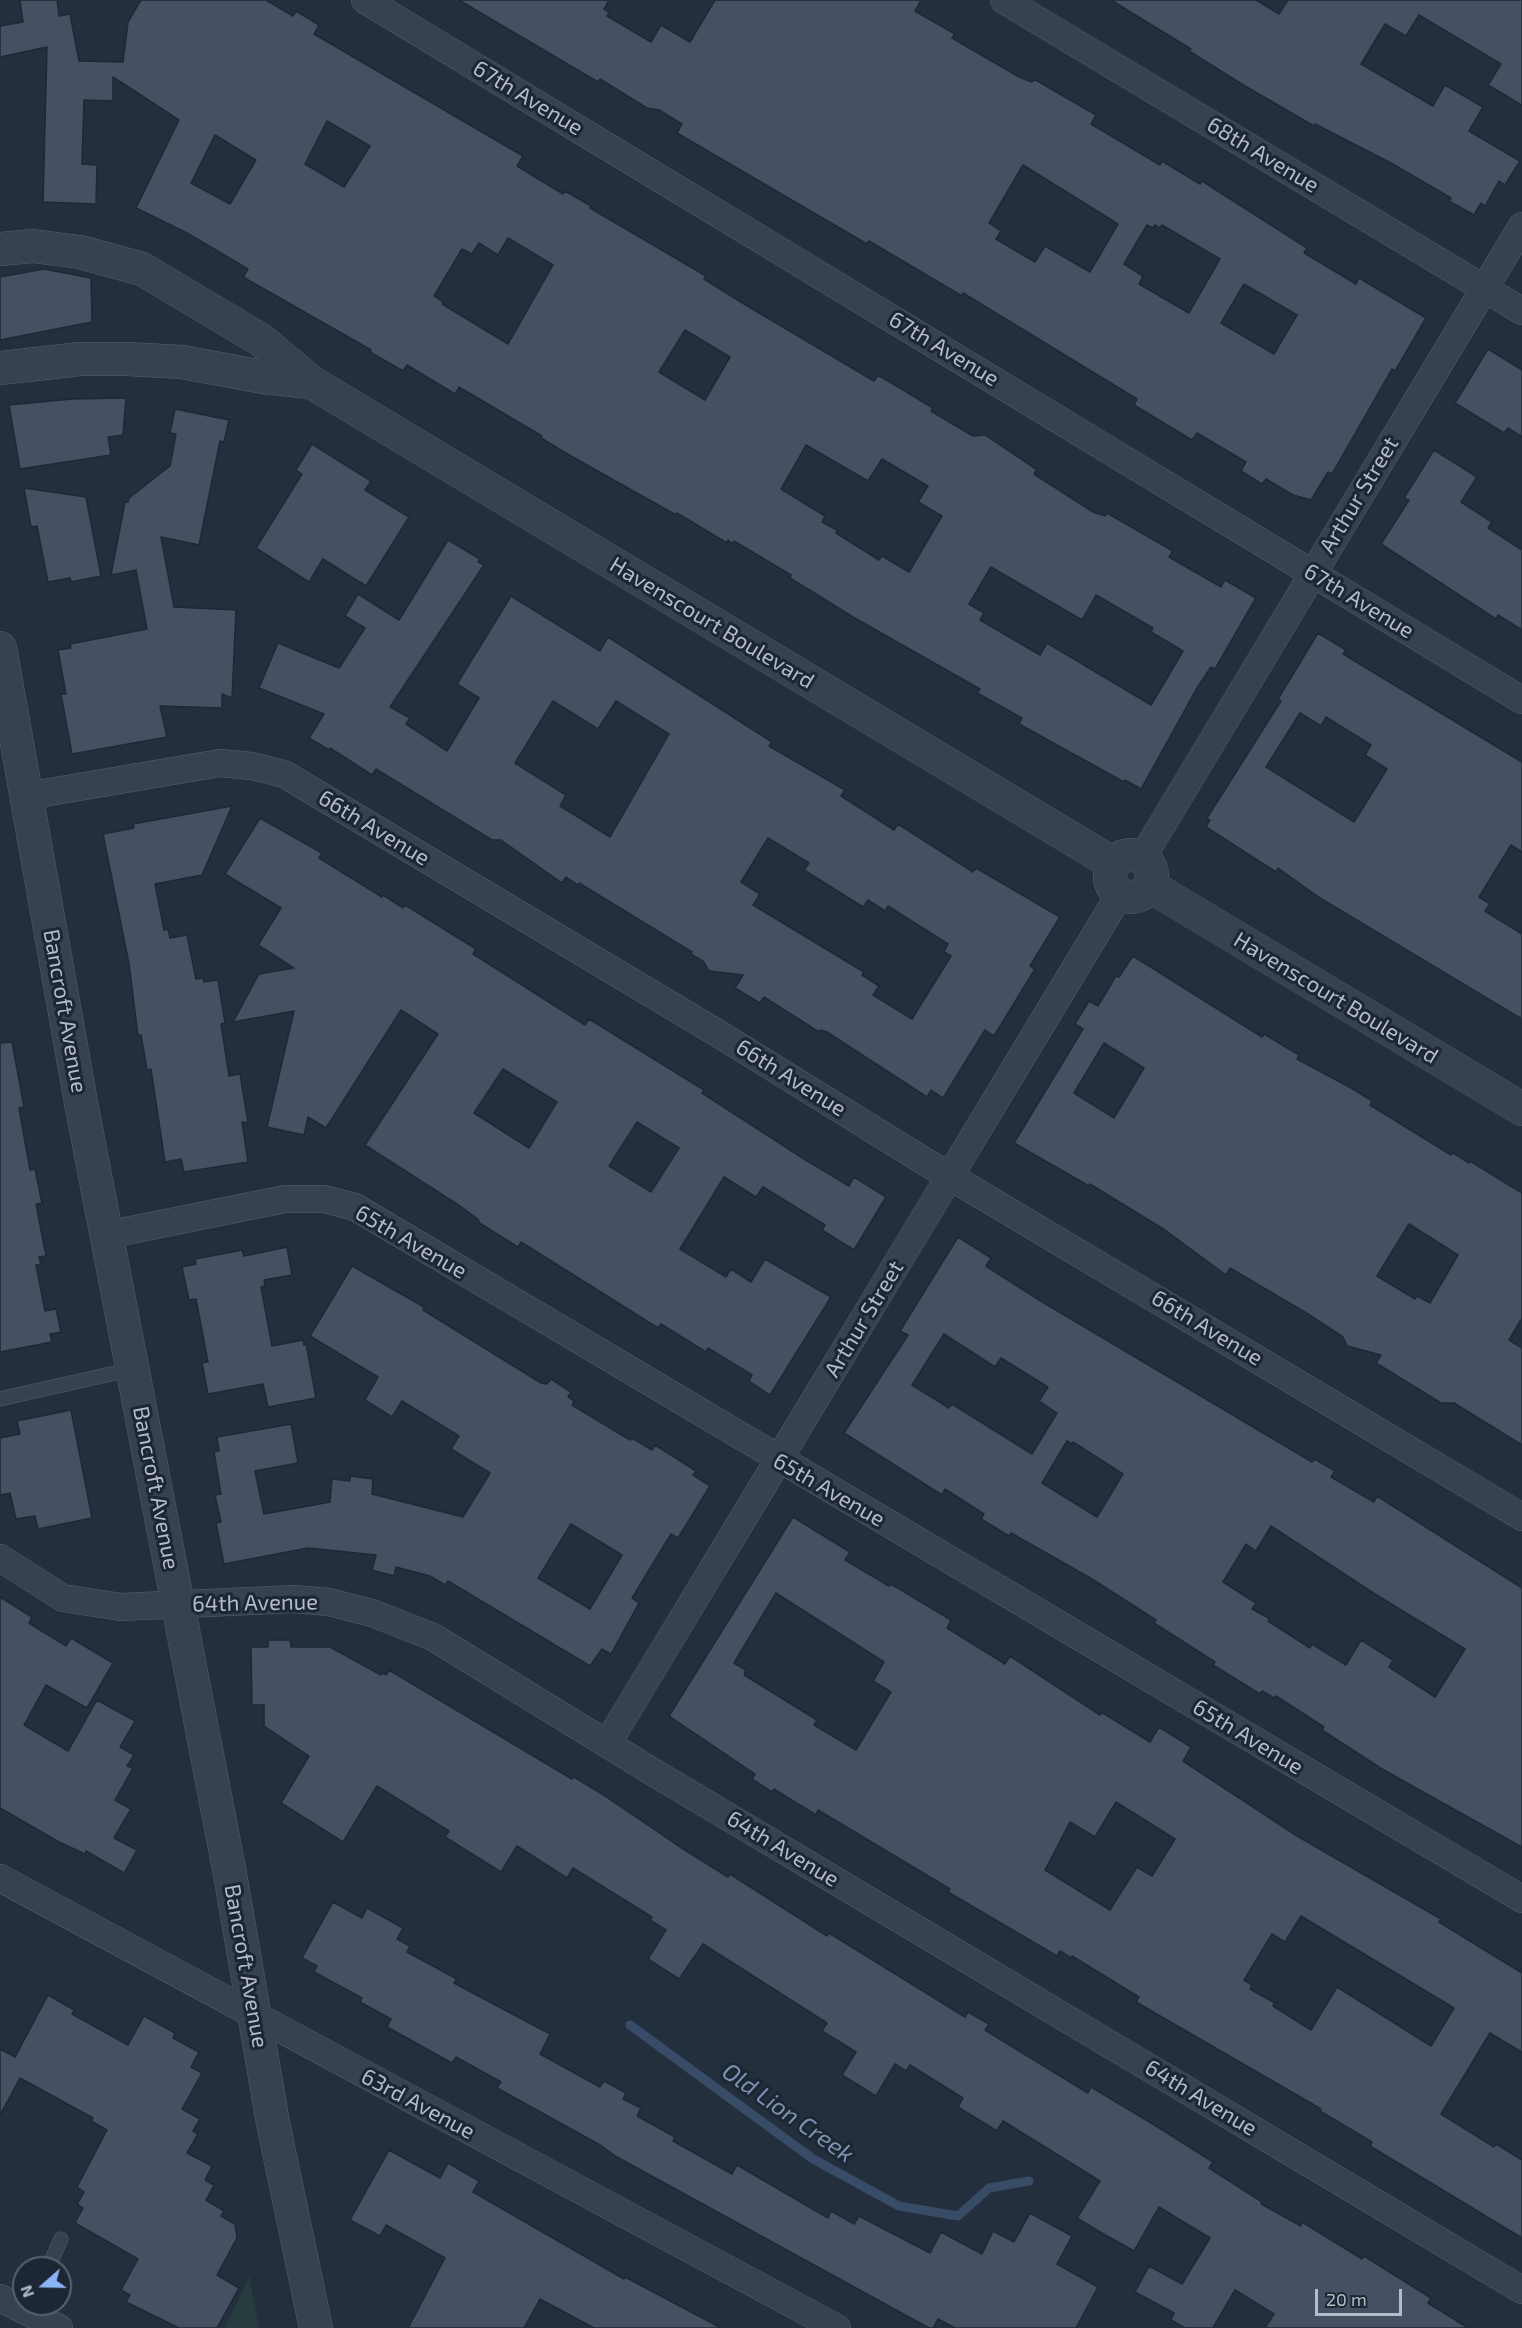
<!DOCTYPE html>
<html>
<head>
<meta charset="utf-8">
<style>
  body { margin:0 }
  #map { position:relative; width:1522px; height:2328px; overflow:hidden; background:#242f3e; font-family:"Exo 2",sans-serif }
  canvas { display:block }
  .north { position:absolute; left:12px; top:2256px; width:60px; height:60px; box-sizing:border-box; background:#1d2633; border:2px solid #59626f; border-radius:50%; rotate:250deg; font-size:16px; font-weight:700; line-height:24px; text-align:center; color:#b4bcc9 }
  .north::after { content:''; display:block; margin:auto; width:21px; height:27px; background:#8ab4f8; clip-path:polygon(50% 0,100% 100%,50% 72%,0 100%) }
  .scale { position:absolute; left:1315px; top:2289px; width:87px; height:27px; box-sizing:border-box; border:3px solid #b4bcc9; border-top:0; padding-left:8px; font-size:18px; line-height:21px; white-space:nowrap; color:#b4bcc9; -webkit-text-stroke:4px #1d2633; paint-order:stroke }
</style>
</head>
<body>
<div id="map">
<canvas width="1522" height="2328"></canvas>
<div class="north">N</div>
<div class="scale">20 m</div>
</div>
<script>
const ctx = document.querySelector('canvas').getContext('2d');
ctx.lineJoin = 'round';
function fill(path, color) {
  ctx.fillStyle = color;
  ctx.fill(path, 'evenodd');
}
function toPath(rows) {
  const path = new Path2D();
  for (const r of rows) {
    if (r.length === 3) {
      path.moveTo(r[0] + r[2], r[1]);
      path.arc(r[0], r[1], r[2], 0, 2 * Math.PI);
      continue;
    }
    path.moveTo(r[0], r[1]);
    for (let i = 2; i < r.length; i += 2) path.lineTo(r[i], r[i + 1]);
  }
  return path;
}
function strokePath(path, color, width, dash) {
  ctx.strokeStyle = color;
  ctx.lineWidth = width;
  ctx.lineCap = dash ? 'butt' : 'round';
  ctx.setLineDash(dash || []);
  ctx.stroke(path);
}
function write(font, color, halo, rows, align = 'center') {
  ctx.font = font + ' "Exo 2",sans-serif';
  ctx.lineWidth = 6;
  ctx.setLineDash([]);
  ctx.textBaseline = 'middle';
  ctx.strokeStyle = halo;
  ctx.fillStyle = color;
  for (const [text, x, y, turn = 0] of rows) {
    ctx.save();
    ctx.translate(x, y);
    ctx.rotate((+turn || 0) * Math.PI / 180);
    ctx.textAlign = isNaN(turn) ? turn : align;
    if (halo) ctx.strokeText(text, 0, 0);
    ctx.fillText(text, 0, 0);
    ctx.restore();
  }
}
fill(toPath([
  [249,2276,259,2328,225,2328]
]), '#263c3f');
strokePath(toPath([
  [630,2025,813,2159,899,2206,958,2216,989,2188,1029,2181]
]), '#394c67', 9);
const building = toPath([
  [20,0,57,0,59,16,70,14,79,61,123,62,128,22,141,0,266,0,293,16,296,11,319,25,314,34,523,156,517,166,563,194,565,191,591,206,590,208,706,276,704,279,744,304,874,381,878,375,933,408,931,411,973,436,985,435,1037,470,1034,474,1093,512,1105,516,1107,513,1173,551,1169,557,1221,587,1225,580,1256,598,1215,669,1211,667,1197,688,1141,789,1125,780,1124,782,1019,724,1022,718,977,693,980,689,853,617,790,578,791,575,734,541,733,544,728,540,727,543,677,513,676,515,571,456,541,438,542,436,459,387,455,394,407,365,403,371,370,352,371,350,243,277,248,269,187,233,136,208,179,120,113,77,113,101,84,100,82,164,97,165,96,204,43,202,47,47,0,57,0,26,23,22,20,0],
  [327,121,370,146,344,187,305,164,327,121],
  [215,135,256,160,230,204,191,183,215,135],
  [508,238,553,265,508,344,442,304,443,302,434,296,462,249,472,254,479,243,498,255,508,238],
  [685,330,730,357,705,400,659,372,685,330],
  [806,445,868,481,882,459,928,486,918,502,942,516,909,572,882,556,879,560,836,533,837,530,822,522,825,516,781,489,806,445],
  [991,567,1082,620,1096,595,1153,628,1151,632,1183,651,1151,705,1047,643,1040,655,980,620,984,613,969,604,991,567],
  [459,0,609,0,604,9,609,12,607,16,651,42,661,25,690,42,715,0,921,0,915,11,955,34,952,38,1019,77,1032,82,1034,79,1096,115,1091,124,1160,165,1162,161,1200,184,1202,181,1307,248,1304,253,1356,284,1359,278,1426,318,1395,371,1392,369,1332,474,1328,472,1311,500,1293,495,1266,479,1262,484,1241,471,1246,462,1197,433,1192,440,1134,405,1137,399,963,293,962,296,869,241,867,244,677,133,682,124,659,110,647,108,600,79,598,82,459,0],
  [1023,165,1118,224,1090,272,1045,246,1035,262,996,239,1001,231,989,223,1023,165],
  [1147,225,1153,228,1155,225,1160,228,1162,225,1220,259,1189,313,1139,284,1143,276,1124,264,1147,225],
  [1244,284,1297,315,1274,354,1221,323,1244,284],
  [1111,0,1256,0,1279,14,1288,0,1522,0,1522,105,1488,85,1501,64,1419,15,1406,36,1385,24,1361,64,1433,106,1445,85,1483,107,1469,131,1520,161,1505,185,1499,181,1485,206,1481,203,1474,215,1449,201,1451,198,1391,163,1315,124,1314,126,1245,86,1189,51,1191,49,1111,0],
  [44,269,91,278,92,322,0,340,0,277,44,269],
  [1488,349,1522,370,1522,437,1508,428,1504,433,1455,403,1488,349],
  [126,398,123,435,108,437,111,455,20,469,9,405,72,399,126,398],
  [175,409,229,420,224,442,220,441,199,545,161,537,174,607,236,610,232,698,222,694,222,708,160,706,167,737,72,754,61,694,66,694,58,650,71,648,70,644,147,629,136,570,111,575,125,502,128,502,129,498,170,466,176,434,170,433,175,409],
  [312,444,371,481,365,490,409,517,366,586,323,559,309,582,256,548,302,474,296,470,312,444],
  [1434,450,1477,477,1461,502,1492,522,1488,528,1522,550,1522,630,1498,615,1496,619,1381,544,1409,500,1404,498,1434,450],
  [24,488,86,497,101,576,71,582,70,578,48,582,37,526,31,527,24,488],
  [448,540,480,559,478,562,484,565,390,707,410,718,406,724,447,751,479,698,457,684,511,596,600,651,608,637,772,742,769,746,845,790,841,796,894,830,898,824,973,872,976,868,1060,917,1030,966,1035,969,994,1036,985,1030,943,1098,931,1090,927,1097,827,1032,820,1030,819,1032,764,997,760,1003,735,988,743,975,709,971,704,962,691,954,692,952,579,883,578,885,566,877,562,883,501,840,492,840,376,769,372,775,330,748,329,750,309,738,324,714,259,688,278,643,339,668,365,628,345,616,358,594,399,620,448,540],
  [553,701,598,729,616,701,669,734,610,837,560,806,566,795,515,763,553,701],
  [768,838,809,863,804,870,863,907,868,900,885,911,888,906,948,944,944,952,951,956,912,1019,873,995,879,986,862,975,864,972,753,905,760,894,741,882,768,838],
  [1318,633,1346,650,1343,654,1522,762,1522,852,1511,845,1479,897,1490,904,1485,911,1522,934,1522,1019,1320,898,1278,868,1276,872,1206,827,1210,820,1207,818,1281,701,1278,699,1318,633],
  [1300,713,1321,726,1326,717,1371,745,1365,755,1387,769,1354,822,1266,767,1300,713],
  [232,806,202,875,155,884,164,930,168,929,170,938,187,935,196,979,203,978,204,982,218,980,225,1023,221,1024,229,1076,240,1074,248,1123,242,1122,248,1162,184,1172,181,1159,165,1162,151,1069,147,1070,141,1035,138,1035,129,964,103,834,134,828,133,824,232,806],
  [260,818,322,853,319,858,382,897,383,895,403,908,405,905,476,949,473,954,585,1025,589,1019,704,1090,702,1093,804,1159,849,1186,854,1177,886,1197,854,1250,822,1230,825,1225,763,1187,756,1197,724,1177,680,1249,726,1277,731,1269,751,1282,765,1259,831,1297,770,1395,749,1381,752,1375,708,1348,706,1352,661,1324,658,1328,521,1242,518,1247,478,1222,479,1220,460,1206,365,1145,438,1034,401,1010,326,1128,308,1117,304,1135,267,1127,294,1011,233,1022,259,974,294,968,258,945,281,908,225,874,260,818],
  [503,1069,557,1102,529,1148,474,1113,503,1069],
  [637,1122,679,1148,651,1192,609,1166,637,1122],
  [1133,956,1262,1037,1264,1034,1299,1055,1297,1059,1353,1089,1372,1101,1370,1105,1451,1155,1453,1153,1469,1163,1470,1161,1522,1193,1522,1318,1509,1340,1522,1348,1522,1445,1454,1403,1441,1403,1376,1363,1381,1355,1347,1346,1343,1337,1308,1314,1230,1268,1226,1275,1165,1230,1090,1184,1089,1186,1014,1143,1083,1029,1075,1024,1089,1001,1098,1006,1116,976,1119,977,1133,956],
  [1104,1043,1144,1068,1114,1118,1074,1093,1104,1043],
  [1409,1224,1458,1255,1430,1303,1417,1296,1415,1299,1377,1276,1409,1224],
  [12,1042,24,1107,19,1108,30,1170,35,1169,42,1203,36,1204,46,1256,39,1257,41,1265,36,1265,45,1311,56,1309,61,1332,50,1334,52,1342,0,1352,0,1043,12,1042],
  [958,1237,991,1258,986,1266,1039,1300,1312,1462,1315,1459,1335,1471,1331,1477,1374,1502,1377,1496,1522,1588,1522,1847,1382,1769,1322,1730,1324,1727,1276,1696,1274,1698,1262,1691,1260,1694,1213,1665,1215,1662,1154,1623,1156,1620,1092,1579,1011,1533,1009,1536,981,1519,984,1514,945,1489,942,1495,844,1433,908,1335,900,1331,958,1237],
  [944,1334,995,1367,1001,1358,1048,1387,1039,1401,1057,1413,1032,1454,952,1404,949,1408,912,1385,944,1334],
  [1067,1441,1072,1444,1073,1442,1123,1474,1097,1517,1042,1483,1067,1441],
  [1271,1526,1375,1594,1465,1649,1435,1697,1389,1667,1393,1660,1361,1640,1346,1665,1312,1644,1310,1648,1268,1621,1270,1619,1252,1609,1256,1603,1223,1582,1246,1544,1256,1551,1271,1526],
  [287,1247,292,1275,264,1280,265,1286,261,1287,272,1346,303,1340,304,1345,306,1343,316,1398,268,1407,263,1384,208,1394,202,1363,208,1362,196,1299,189,1300,182,1267,196,1264,195,1259,242,1250,244,1256,287,1247],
  [352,1266,424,1307,423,1310,541,1383,547,1384,551,1379,571,1392,568,1397,574,1401,572,1405,630,1440,632,1438,652,1450,655,1445,696,1471,693,1475,710,1486,678,1538,671,1534,632,1598,639,1603,611,1654,602,1649,590,1666,448,1581,445,1585,430,1576,396,1567,394,1576,372,1570,376,1555,308,1548,224,1564,216,1523,221,1522,215,1495,221,1494,214,1452,219,1451,217,1437,291,1424,298,1463,255,1471,264,1514,330,1502,332,1479,350,1481,350,1476,373,1479,372,1494,463,1517,490,1473,451,1449,459,1436,402,1401,392,1417,365,1400,378,1377,310,1336,352,1266],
  [571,1524,622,1555,590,1609,538,1578,571,1524],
  [71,1410,92,1518,38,1529,35,1516,16,1519,10,1493,0,1495,0,1438,20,1434,17,1421,71,1410],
  [793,1517,850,1552,845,1560,889,1586,891,1584,951,1620,947,1628,1005,1664,1010,1656,1100,1715,1101,1712,1150,1742,1159,1727,1191,1747,1183,1761,1297,1836,1441,1919,1439,1922,1522,1973,1522,2052,1490,2033,1441,2114,1494,2147,1496,2144,1522,2160,1522,2238,1370,2146,1372,2142,1320,2111,1321,2109,1136,2002,1139,1997,1072,1956,1071,1958,1060,1951,1057,1956,948,1892,950,1889,818,1810,816,1815,774,1789,772,1792,752,1779,755,1774,669,1716,793,1517],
  [776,1593,884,1662,873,1681,891,1692,856,1750,814,1725,817,1720,744,1675,746,1670,734,1663,776,1593],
  [1116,1802,1175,1839,1152,1876,1137,1867,1110,1910,1045,1870,1070,1822,1095,1837,1116,1802],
  [1301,1916,1454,2008,1431,2046,1337,1987,1311,2030,1273,2006,1275,2003,1250,1989,1252,1985,1244,1980,1272,1934,1285,1942,1301,1916],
  [0,1597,32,1617,29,1623,66,1646,71,1638,113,1663,87,1708,46,1685,24,1725,68,1751,97,1700,135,1721,120,1747,134,1755,127,1766,133,1768,115,1800,131,1809,114,1838,137,1850,124,1873,86,1851,85,1854,59,1842,0,1808,0,1597],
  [268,1640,290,1640,291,1647,330,1647,381,1675,383,1673,386,1675,389,1670,572,1779,574,1777,602,1794,680,1847,728,1877,730,1874,827,1936,829,1933,965,2017,968,2012,989,2024,985,2030,1047,2068,1088,2093,1091,2087,1156,2126,1213,2162,1209,2168,1262,2202,1261,2204,1301,2226,1302,2222,1362,2259,1364,2256,1431,2298,1428,2303,1468,2328,1265,2328,1274,2314,1235,2290,1213,2328,1185,2328,1171,2320,1174,2313,1135,2292,1149,2266,1182,2284,1210,2238,1159,2207,1134,2251,1100,2232,1077,2218,1100,2181,1003,2121,997,2131,958,2107,963,2098,910,2065,906,2071,895,2064,876,2096,842,2075,856,2052,822,2031,827,2023,703,1944,679,1979,648,1959,666,1930,650,1920,652,1917,573,1868,567,1878,517,1846,501,1872,445,1837,449,1831,377,1786,343,1842,281,1803,309,1756,264,1726,264,1705,252,1705,251,1647,268,1647,268,1640],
  [333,1902,362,1918,367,1908,403,1928,397,1939,410,1946,407,1952,457,1979,454,1983,550,2034,540,2054,600,2087,604,2081,626,2093,623,2099,641,2108,637,2116,675,2137,673,2141,732,2174,737,2165,828,2218,831,2211,854,2224,859,2216,930,2253,941,2232,982,2254,993,2231,1014,2242,1030,2213,1072,2236,1057,2264,1098,2287,1076,2328,955,2328,938,2319,933,2328,929,2328,617,2157,600,2145,497,2088,501,2082,456,2057,452,2063,387,2027,391,2019,360,2002,362,1998,314,1972,317,1966,302,1958,333,1902],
  [48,1995,74,2010,72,2014,128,2045,144,2016,175,2033,173,2038,199,2052,191,2067,202,2073,182,2109,200,2119,193,2131,198,2134,187,2153,212,2166,205,2180,214,2185,206,2200,224,2211,221,2216,235,2224,237,2238,217,2275,239,2288,217,2328,179,2328,126,2302,130,2295,121,2290,138,2259,75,2223,83,2208,77,2204,84,2192,77,2187,107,2130,91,2121,93,2118,20,2078,0,2115,0,2049,15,2057,48,1995],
  [389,2150,440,2178,448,2163,479,2181,473,2192,624,2279,625,2277,721,2328,594,2328,540,2299,524,2328,408,2328,445,2258,386,2225,380,2236,350,2220,389,2150]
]);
fill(building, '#455162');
strokePath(building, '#1f2835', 1.5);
const service = toPath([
  [0,1399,133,1369],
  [48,2268,61,2239]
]);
const minor = toPath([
  [365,0,1522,700],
  [1004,0,1522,311],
  [26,796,220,763,252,766,284,774,719,1034,924,1161,1522,1517],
  [1142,858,1522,226],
  [106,1235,285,1199,324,1199,355,1207,1522,1899],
  [0,1558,63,1598,121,1607,294,1599,329,1602,372,1613,433,1637,648,1769,1522,2290],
  [607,1744,1120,894],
  [0,1878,837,2328],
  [0,2298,59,2328]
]);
const tertiary = toPath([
  [0,249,33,246,80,252,142,269,261,340,311,382,1114,864],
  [0,368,80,359,127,359,182,362,263,377,311,382],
  [0,648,82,1108,230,1874,273,2123,316,2328],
  [1131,876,21],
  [1150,886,1522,1109]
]);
strokePath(service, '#565f6c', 15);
strokePath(minor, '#565f6c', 28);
strokePath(tertiary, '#565f6c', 34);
strokePath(service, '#38414e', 14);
strokePath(minor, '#38414e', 27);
strokePath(tertiary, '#38414e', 33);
write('22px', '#b4bcc9', '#1d2633', [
  ["67th Avenue",528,98,31],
  ["68th Avenue",1263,155,31],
  ["67th Avenue",944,349,31],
  ["Arthur Street",1359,495,-59],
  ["67th Avenue",1359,601,31],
  ["Havenscourt Boulevard",712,623,31],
  ["66th Avenue",374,828,31],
  ["Havenscourt Boulevard",1336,998,31],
  ["Bancroft Avenue",65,1011,80],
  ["66th Avenue",791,1078,32],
  ["65th Avenue",411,1242,30],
  ["Arthur Street",864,1319,-59],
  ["66th Avenue",1207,1328,31],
  ["Bancroft Avenue",156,1488,79],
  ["65th Avenue",829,1490,30],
  ["64th Avenue",255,1603,-1],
  ["65th Avenue",1248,1737,31],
  ["64th Avenue",783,1849,31],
  ["Bancroft Avenue",246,1966,80],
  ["64th Avenue",1201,2098,31],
  ["63rd Avenue",418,2104,28]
]);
write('italic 24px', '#7c92b1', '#1d2633', [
  ["Old Lion Creek",788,2113,35]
]);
</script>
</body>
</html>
